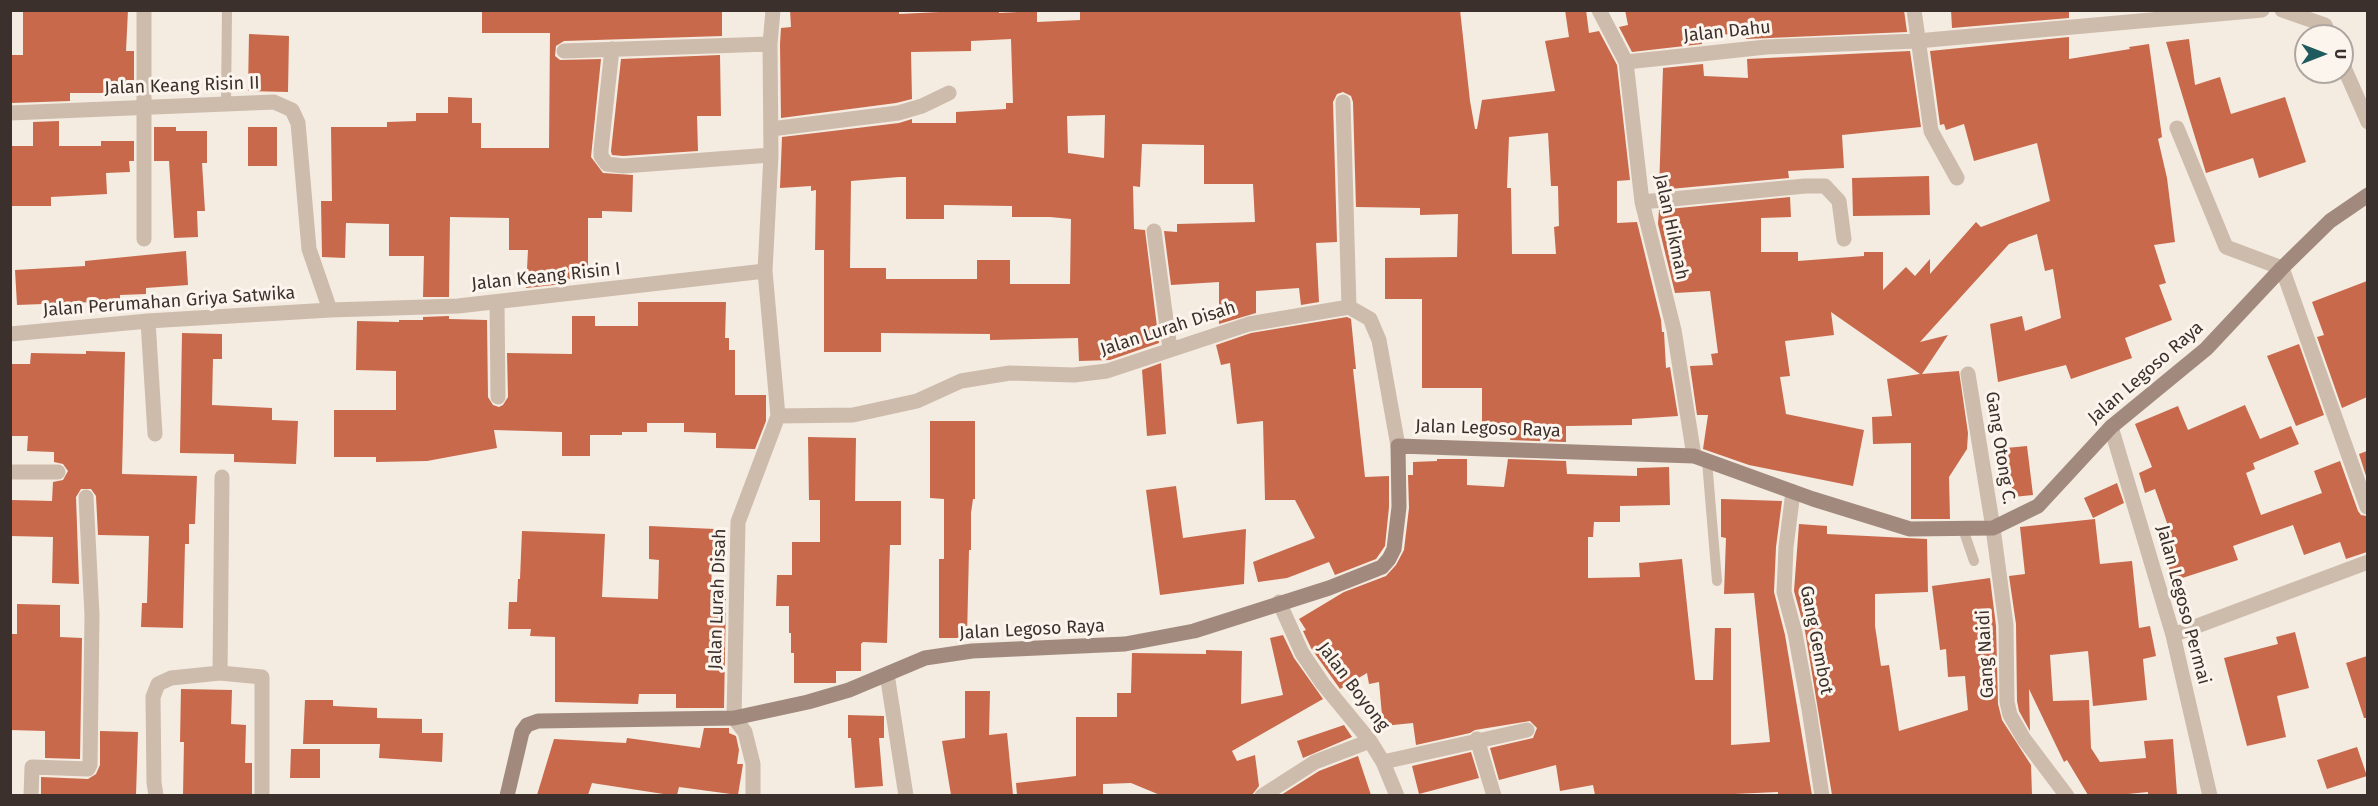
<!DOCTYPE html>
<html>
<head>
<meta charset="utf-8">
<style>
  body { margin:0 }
  #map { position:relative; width:2378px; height:806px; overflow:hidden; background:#f4ebe1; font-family:"Fira Sans",sans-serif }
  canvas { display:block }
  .frame { position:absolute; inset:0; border:12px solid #3b302b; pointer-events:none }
  .north { position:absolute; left:2294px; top:24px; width:60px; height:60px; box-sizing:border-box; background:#fbf5ee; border:2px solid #aea6a0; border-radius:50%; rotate:90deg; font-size:16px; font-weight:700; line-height:24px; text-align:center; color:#3b302b }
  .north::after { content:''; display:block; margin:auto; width:21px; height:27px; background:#1f5a5e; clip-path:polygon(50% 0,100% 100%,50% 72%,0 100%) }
</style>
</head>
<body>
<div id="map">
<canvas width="2378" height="806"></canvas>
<div class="frame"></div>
<div class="north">U</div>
</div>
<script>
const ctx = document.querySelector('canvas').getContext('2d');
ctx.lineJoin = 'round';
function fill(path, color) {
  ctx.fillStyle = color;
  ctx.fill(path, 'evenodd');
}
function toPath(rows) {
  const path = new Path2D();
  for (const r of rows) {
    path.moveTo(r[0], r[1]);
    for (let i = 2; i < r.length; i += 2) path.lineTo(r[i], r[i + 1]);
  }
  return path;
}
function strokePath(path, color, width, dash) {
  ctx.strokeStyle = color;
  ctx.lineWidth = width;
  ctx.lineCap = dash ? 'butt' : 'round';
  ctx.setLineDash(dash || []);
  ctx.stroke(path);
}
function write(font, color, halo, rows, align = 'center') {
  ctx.font = font + ' "Fira Sans",sans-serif';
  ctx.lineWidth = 6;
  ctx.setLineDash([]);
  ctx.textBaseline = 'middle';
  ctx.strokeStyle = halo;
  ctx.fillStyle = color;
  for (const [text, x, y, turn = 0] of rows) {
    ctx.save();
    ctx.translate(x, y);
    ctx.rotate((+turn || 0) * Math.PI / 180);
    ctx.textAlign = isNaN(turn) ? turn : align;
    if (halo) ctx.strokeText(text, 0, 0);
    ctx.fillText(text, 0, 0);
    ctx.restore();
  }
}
fill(toPath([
  [23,10,128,10,126,51,134,51,134,80,126,80,126,93,70,93,70,101,11,103,12,55,23,55],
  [482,10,722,10,722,36,564,41,556,46,555,56,560,60,601,59,591,157,603,173,633,175,632,212,602,211,602,218,588,218,588,279,564,279,563,284,526,288,528,250,509,250,509,218,450,217,449,297,423,297,424,256,389,256,389,224,346,223,345,258,322,257,321,201,332,201,331,127,387,127,387,122,416,121,416,113,448,113,448,97,472,98,472,123,481,123,481,148,549,148,550,33,482,33],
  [790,10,899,10,899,14,980,10,999,10,999,13,1037,11,1037,22,1080,20,1080,10,1460,10,1470,101,1475,129,1477,129,1482,100,1555,91,1545,41,1569,37,1565,10,1586,10,1589,33,1599,31,1617,65,1630,180,1617,181,1617,223,1637,222,1661,320,1662,332,1664,332,1666,368,1670,367,1678,416,1632,419,1632,425,1566,426,1566,442,1510,440,1511,436,1482,436,1482,388,1422,388,1422,299,1385,299,1385,258,1457,257,1458,214,1420,215,1420,208,1356,207,1353,102,1351,96,1343,92,1337,94,1333,102,1337,242,1316,243,1319,302,1301,305,1299,288,1256,291,1256,313,1219,324,1219,282,1171,285,1164,231,1177,232,1177,224,1255,222,1253,184,1204,184,1204,145,1142,144,1140,187,1133,186,1134,229,1145,230,1159,343,1110,360,1079,361,1078,338,990,340,990,334,881,333,881,352,824,352,824,250,815,250,816,190,811,191,811,186,780,188,782,137,899,123,912,119,912,123,956,123,956,112,1006,109,1006,103,1013,103,1011,39,971,41,971,51,911,52,912,99,896,103,781,118,780,44,781,28,791,27],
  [1105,115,1104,158,1068,153,1067,116],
  [1548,133,1551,186,1558,186,1559,226,1554,227,1556,254,1512,254,1511,188,1507,188,1509,137],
  [899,177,906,177,906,219,944,219,944,205,1012,206,1012,217,1050,217,1071,219,1070,284,1010,284,1010,260,977,260,977,279,886,279,886,268,850,268,851,181],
  [1625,10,1904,10,1907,32,1746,39,1746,34,1702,35,1702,44,1632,52,1619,27,1628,25],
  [1951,10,2069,10,2069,18,1952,28],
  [249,34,289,36,288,92,248,91],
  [2069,37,2069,59,2130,49,2129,47,2149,44,2162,137,2158,139,2167,178,2175,242,2154,245,2166,283,2159,285,2172,320,2125,338,2132,358,2071,379,2066,365,1998,382,1990,324,2022,316,2025,331,2061,318,2053,269,2045,271,2037,234,2009,244,1920,342,1948,335,1922,374,1959,371,1968,433,1967,449,1949,477,1950,519,1911,519,1911,443,1873,444,1872,417,1892,416,1887,379,1920,374,1831,312,1834,335,1785,341,1790,376,1780,377,1786,414,1864,430,1853,486,1749,465,1703,449,1708,415,1697,415,1690,366,1713,365,1711,354,1718,353,1710,291,1675,293,1658,224,1659,210,1790,197,1791,217,1761,218,1761,252,1798,252,1798,261,1864,256,1864,252,1883,252,1883,290,1906,267,1915,276,1930,259,1930,274,1976,222,1981,227,2050,201,2037,143,1974,161,1964,124,1946,130,1944,124,1940,125,1930,51],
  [2189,39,2195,85,2220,77,2231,114,2285,97,2306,162,2259,178,2253,158,2206,173,2166,42],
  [1910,51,1921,127,1842,135,1844,168,1788,171,1789,178,1659,190,1663,68,1703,64,1704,76,1748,78,1747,59],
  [720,55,721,116,697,116,698,151,623,156,612,155,611,151,621,59],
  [59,121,59,146,101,146,101,141,134,141,134,161,129,161,130,172,106,173,107,194,51,197,51,206,11,206,11,146,33,146,33,122],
  [154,127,176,127,176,131,207,131,207,163,202,163,205,211,197,211,198,237,174,238,169,161,154,161],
  [248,127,277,127,277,166,248,166],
  [1929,176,1930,215,1853,216,1852,178],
  [186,251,188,285,146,288,146,294,120,295,120,301,17,305,15,270,85,266,85,261],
  [2367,281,2367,397,2342,408,2317,337,2324,335,2312,302],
  [638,302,726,302,725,338,729,338,729,350,735,350,735,395,766,395,766,421,755,449,716,448,716,433,684,432,684,423,647,423,647,432,622,432,622,435,590,435,590,456,562,456,562,432,494,430,497,448,427,461,376,462,376,457,334,457,334,410,396,410,396,371,356,370,357,321,399,322,399,320,423,320,423,317,449,316,449,319,487,320,488,397,493,405,499,407,503,405,508,397,507,353,572,354,572,316,595,316,595,326,638,326],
  [1347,317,1351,319,1356,369,1353,369,1365,477,1389,476,1389,507,1385,546,1376,559,1335,575,1329,562,1287,578,1258,582,1253,562,1315,538,1295,500,1265,500,1263,421,1237,424,1230,363,1221,365,1216,345,1251,333],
  [182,333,222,334,222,359,213,359,212,405,272,408,272,420,298,421,296,464,234,462,234,454,180,453],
  [2299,344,2324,415,2296,426,2267,356],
  [86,351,125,352,122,474,197,476,195,524,189,524,189,544,185,544,183,628,141,627,142,603,147,603,149,536,98,535,96,496,91,489,81,489,76,497,79,584,52,583,53,537,11,536,12,500,52,501,53,482,63,480,68,471,63,464,54,462,54,452,27,451,28,436,10,436,10,364,30,364,31,353,86,354],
  [1161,363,1166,434,1147,436,1142,370],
  [2245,405,2260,439,2291,426,2299,444,2253,463,2255,469,2246,473,2261,515,2322,493,2314,471,2340,461,2358,511,2361,515,2367,516,2367,552,2346,559,2340,542,2304,555,2293,525,2233,546,2238,560,2173,581,2157,530,2168,526,2155,489,2145,493,2139,473,2152,467,2135,424,2178,406,2188,430],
  [930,421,975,421,975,499,973,499,971,513,971,550,969,550,967,638,939,638,939,559,944,559,944,499,930,498],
  [808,437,856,438,855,501,901,501,901,545,890,545,887,643,863,642,861,644,861,671,836,671,836,683,794,683,794,653,791,653,791,633,789,633,789,606,776,606,777,575,792,575,792,542,820,542,820,500,809,500],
  [2027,446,2033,495,2013,497,2006,448],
  [2367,451,2367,479,2359,454],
  [1437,459,1467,459,1467,485,1504,487,1508,459,1566,461,1567,474,1637,476,1637,468,1669,467,1670,505,1620,506,1620,522,1594,522,1593,537,1588,537,1588,578,1640,577,1639,563,1682,559,1695,680,1713,680,1715,628,1731,628,1731,745,1770,742,1754,593,1724,594,1726,538,1721,537,1721,499,1782,501,1776,547,1774,592,1785,635,1812,795,1778,795,1778,792,1712,795,1595,795,1593,785,1560,791,1556,765,1499,780,1490,748,1533,738,1537,728,1530,721,1475,730,1470,733,1416,745,1413,723,1383,726,1379,682,1369,684,1367,673,1340,689,1311,648,1303,631,1306,630,1299,619,1344,592,1386,576,1396,565,1404,550,1409,508,1408,475,1413,475,1413,462,1437,461],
  [2117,483,2124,503,2093,518,2084,498],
  [1176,486,1183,538,1246,529,1244,584,1160,595,1146,490],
  [2095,519,2100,564,2132,561,2139,628,2150,626,2156,656,2143,659,2147,700,2093,706,2088,651,2050,655,2053,701,2089,700,2091,748,2100,762,2146,758,2144,741,2173,739,2177,795,2148,795,2148,792,2118,795,2088,795,2067,760,2064,762,2029,689,2030,731,2019,711,2017,701,2016,624,2009,576,2025,574,2020,527],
  [1799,524,1827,526,1827,534,1927,539,1928,592,1875,594,1875,626,1881,666,1889,665,1899,731,1968,710,1965,676,1948,677,1946,649,1940,650,1932,586,1990,578,1996,626,1998,704,2002,720,2031,765,2032,795,1832,795,1805,631,1794,591],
  [649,526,715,529,715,557,712,557,711,599,726,599,724,708,676,708,676,694,639,694,638,704,555,702,555,637,530,636,531,629,508,629,509,602,517,602,518,579,520,579,522,531,605,534,602,597,658,599,659,560,649,559],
  [17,604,60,605,60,637,82,638,80,759,45,758,45,731,10,730,10,634,17,634],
  [2295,632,2309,688,2277,696,2286,737,2247,746,2224,658,2278,644,2276,637],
  [1283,635,1294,658,1323,699,1232,751,1237,761,1255,755,1259,786,1252,795,1160,795,1131,783,1103,784,1103,795,1017,795,1016,783,1076,776,1076,717,1117,717,1117,693,1131,693,1132,653,1206,654,1206,650,1242,651,1241,704,1283,695,1270,638],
  [2367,656,2367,718,2364,718,2346,663],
  [181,689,232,690,231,724,246,725,245,763,252,763,252,795,183,795,184,742,180,742],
  [965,691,990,691,989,735,1007,733,1013,795,951,795,942,741,965,738],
  [305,700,333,700,333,706,377,708,377,718,422,719,422,733,443,733,442,762,379,758,380,744,303,744],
  [848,715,884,716,884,738,879,738,883,786,855,788,851,738,848,738],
  [1344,725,1352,737,1303,758,1297,741],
  [704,728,729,728,729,733,736,736,739,750,737,764,743,764,738,795,679,787,677,795,670,795,592,783,588,795,537,795,554,739,626,743,627,738,700,748],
  [100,731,138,732,136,795,41,795,41,777,88,779,96,774,100,765],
  [2357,747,2367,776,2327,789,2317,760],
  [291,749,320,749,320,778,290,778],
  [1471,752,1479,778,1419,794,1412,766],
  [1358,756,1371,795,1281,795,1319,771]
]), '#c8694b');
strokePath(toPath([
  [226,103,227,10],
  [1707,461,1717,581],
  [1963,529,1974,561]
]), '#cdbbac', 10);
strokePath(toPath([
  [1599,10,1626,62,1642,202,1674,330,1694,456],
  [1914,10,1931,131,1957,178],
  [2282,10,2325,25,2330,36],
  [612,49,601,150,601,156,607,164,623,166,771,155],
  [564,51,770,44],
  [1626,62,1766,47,1917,41,2262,10],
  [2342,63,2368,122],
  [1343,102,1349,307],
  [10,113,274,102,292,110,298,123,309,249,330,310],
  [2177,128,2226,247,2282,268,2367,507],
  [771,129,898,113,922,106,949,93],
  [1642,202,1805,186,1825,186,1839,201,1844,239],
  [1154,231,1170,349],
  [144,239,144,10],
  [497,302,498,397],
  [148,321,155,434],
  [10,334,148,321,330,310,458,306,765,271],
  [1968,374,1993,528,2006,625,2007,702,2010,715,2024,739,2067,796],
  [778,416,853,415,917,401,961,381,1010,373,1074,375,1107,371,1249,324,1349,307,1370,319,1379,340,1398,446],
  [2111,427,2173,635,2210,796],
  [10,472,58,472],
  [1793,492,1786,547,1784,592,1795,633,1809,709,1822,796],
  [1279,602,1302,653,1323,684,1370,741,1383,762,1397,796],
  [2173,635,2368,562],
  [220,673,262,677,262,796],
  [887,674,906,796],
  [1477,739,1494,796],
  [1383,762,1527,730],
  [31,796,32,767,88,769,90,765,92,615,86,497],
  [156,796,154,782,153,697,158,684,171,678,220,673,222,477],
  [753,796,753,764,745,732,734,718,738,522,778,416,765,271,771,155,770,44,773,10],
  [1262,796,1315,762,1370,741]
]), '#cdbbac', 15);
strokePath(toPath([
  [507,796,522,732,527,725,538,721,734,718,808,702,849,690,925,658,972,651,1125,644,1194,631,1329,588,1382,567,1389,559,1394,549,1399,507,1398,446,1694,456,1813,499,1910,529,1993,528,2038,506,2111,427,2206,349,2282,268,2330,221,2368,195]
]), '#a18a7d', 15);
write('18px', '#3b302b', '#fbf5ee', [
  ["Jalan Dahu",1727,32,-6],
  ["Jalan Keang Risin II",182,86,-2],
  ["Jalan Hikmah",1671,227,78],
  ["Jalan Keang Risin I",546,277,-6],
  ["Jalan Perumahan Griya Satwika",169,302,-4],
  ["Jalan Lurah Disah",1168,329,-18],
  ["Jalan Legoso Raya",2146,373,-41],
  ["Jalan Legoso Raya",1488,429,2],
  ["Gang Otong C.",2000,448,81],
  ["Jalan Lurah Disah",718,599,-88],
  ["Jalan Legoso Permai",2183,605,75],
  ["Jalan Legoso Raya",1032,630,-3],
  ["Gang Gembot",1816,640,79],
  ["Gang Naidi",1986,654,-93],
  ["Jalan Boyong",1353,687,53]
]);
</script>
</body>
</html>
